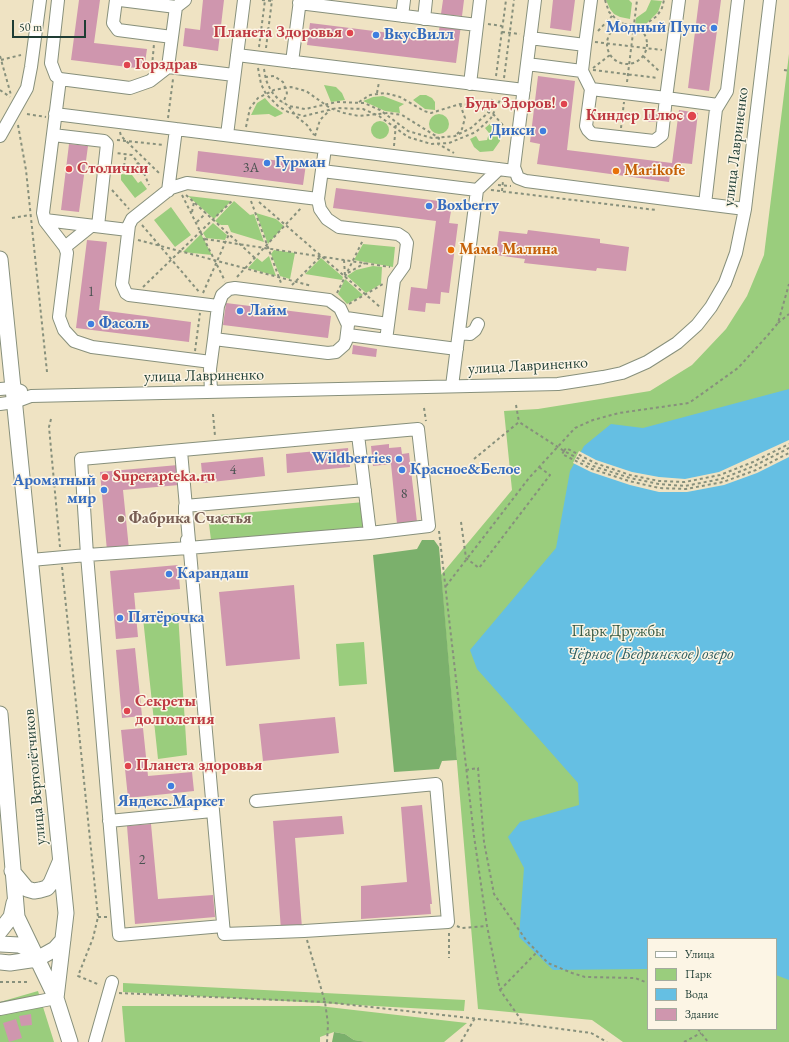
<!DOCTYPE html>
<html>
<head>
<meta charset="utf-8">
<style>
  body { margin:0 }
  #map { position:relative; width:789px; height:1042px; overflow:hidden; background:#efe3c3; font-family:"EB Garamond",serif }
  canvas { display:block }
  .legend { position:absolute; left:647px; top:938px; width:130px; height:92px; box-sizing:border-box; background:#fcf5e5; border:1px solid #a4ab9e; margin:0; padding:5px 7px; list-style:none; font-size:12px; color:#1f3d34 }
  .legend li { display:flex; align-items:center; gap:8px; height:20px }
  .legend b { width:20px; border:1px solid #a4ab9e }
  .scale { position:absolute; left:12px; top:20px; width:74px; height:18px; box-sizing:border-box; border:2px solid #1f3d34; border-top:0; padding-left:5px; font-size:12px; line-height:14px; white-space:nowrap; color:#1f3d34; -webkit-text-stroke:3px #fcf5e5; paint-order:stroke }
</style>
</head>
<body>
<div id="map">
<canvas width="789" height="1042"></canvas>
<ul class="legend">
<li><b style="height:5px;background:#fff"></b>Улица</li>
<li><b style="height:11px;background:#9acd7d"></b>Парк</li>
<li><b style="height:11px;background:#65bfe3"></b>Вода</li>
<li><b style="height:11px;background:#cf96ae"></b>Здание</li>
</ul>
<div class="scale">50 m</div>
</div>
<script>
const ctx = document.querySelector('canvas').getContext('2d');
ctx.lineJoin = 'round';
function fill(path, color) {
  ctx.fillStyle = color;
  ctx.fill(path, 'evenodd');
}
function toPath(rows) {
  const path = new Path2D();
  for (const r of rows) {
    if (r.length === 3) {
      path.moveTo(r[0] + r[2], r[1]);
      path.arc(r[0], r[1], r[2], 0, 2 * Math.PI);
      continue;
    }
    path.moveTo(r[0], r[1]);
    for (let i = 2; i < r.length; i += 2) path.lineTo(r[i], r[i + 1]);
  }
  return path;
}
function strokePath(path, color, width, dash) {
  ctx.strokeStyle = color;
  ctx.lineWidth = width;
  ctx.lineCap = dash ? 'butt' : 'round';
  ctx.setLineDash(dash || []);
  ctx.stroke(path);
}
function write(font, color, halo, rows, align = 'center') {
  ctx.font = font + ' "EB Garamond",serif';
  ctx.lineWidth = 3;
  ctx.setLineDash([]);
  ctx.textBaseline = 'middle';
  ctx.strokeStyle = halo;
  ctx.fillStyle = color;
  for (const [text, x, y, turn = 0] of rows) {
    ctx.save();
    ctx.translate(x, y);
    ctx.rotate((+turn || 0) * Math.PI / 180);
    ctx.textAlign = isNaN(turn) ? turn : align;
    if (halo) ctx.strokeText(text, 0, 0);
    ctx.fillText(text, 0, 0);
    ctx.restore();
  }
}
fill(toPath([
  [606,0,629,0,632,3,630,19,620,17,614,14,610,9],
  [651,0,662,1,658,12,647,23,635,26,636,18,646,11],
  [789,54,789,1042,623,1042,592,1020,478,1009,441,575,512,490,504,411,538,409,650,391,692,365,726,329,747,296,764,255],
  [648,939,776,939,776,1029,648,1029],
  [324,85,336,87,342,93,345,100,331,102],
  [420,95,426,95,432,98,435,102,435,110,425,109,413,100],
  [383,96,404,104,399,107,400,113,385,111,363,101,373,97],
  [265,98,271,105,283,113,282,114,275,117,269,114,251,115,257,103],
  [439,124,10],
  [380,130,9],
  [491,123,498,128,500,141,493,151,480,152,474,147,470,139,476,136,479,141,487,140,489,133,485,128],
  [121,174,132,175,138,183,141,181,147,189,135,198,121,180],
  [188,196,231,201,214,219],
  [234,201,250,215,254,214,264,242,231,232,228,225,221,225,215,221],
  [171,207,191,235,175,247,154,220],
  [256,213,276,219,284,226,268,244],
  [213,223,227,235,225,240,206,238,203,233],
  [201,234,212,255,183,252],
  [363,244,395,247,393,267,354,260],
  [274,250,295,253,290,279,280,276,271,254],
  [269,256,276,276,248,268,257,258,262,262],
  [321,258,343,277,342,280,305,274],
  [373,266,382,267,381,284,366,293,347,276,356,270],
  [345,279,363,295,347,304,338,294],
  [364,502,367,527,211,540,208,516],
  [178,613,187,755,158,759,143,618],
  [364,642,367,684,339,686,336,644],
  [123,983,465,1000,464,1011,123,992],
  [38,991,54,1042,0,1042,0,1002],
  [122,1006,319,1006,467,1023,444,1042,367,1042,354,1040,345,1034,334,1032,320,1037,320,1042,125,1042]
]), '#9acd7d');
fill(toPath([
  [422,540,434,540,439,547,457,760,442,761,439,769,394,772,373,555,417,549],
  [334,1032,345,1034,354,1040,367,1042,332,1042]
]), '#7bb06c');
fill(toPath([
  [789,389,789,980,776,975,776,939,648,939,648,969,553,970,519,937,524,868,508,837,520,822,579,805,578,783,477,669,470,650,556,548,570,471,584,446,611,424,643,428]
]), '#65bfe3');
fill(toPath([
  [789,440,789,457,757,473,724,485,687,492,659,492,630,485,591,472,573,463,579,451,596,460,632,472,659,477,685,479,719,472]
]), '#efe3c3');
fill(toPath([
  [79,0,100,0,94,43,147,49,144,69,71,60],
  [203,0,224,0,218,51,183,46,185,28,200,30],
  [443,0,464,0,462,16,441,14],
  [553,0,575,0,571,31,550,28],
  [699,0,721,0,709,91,688,88],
  [310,23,438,39,440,23,461,25,456,63,307,45],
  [538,76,575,81,567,150,672,163,679,110,698,113,692,164,682,163,680,176,670,174,669,182,537,164,540,144,530,142],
  [649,114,657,114,656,122,648,122],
  [69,144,88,146,79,212,61,210],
  [198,151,306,164,303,185,196,171],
  [336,188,439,201,438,209,451,211,449,223,458,224,449,293,441,292,440,304,426,303,425,312,408,310,411,287,427,289,436,221,333,208],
  [528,230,600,239,600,243,629,247,626,271,597,268,596,271,524,263,525,259,496,255,499,231,527,234],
  [87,240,107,242,99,310,191,322,189,342,76,328],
  [226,303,331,316,328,338,223,325],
  [353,345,377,349,376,357,352,354],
  [389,444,389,448,401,447,402,454,409,453,417,522,397,524,391,464,373,466,371,446],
  [348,448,350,467,287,473,286,454],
  [263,457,265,476,203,483,201,463],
  [178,465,179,485,123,490,129,549,107,551,100,472],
  [178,565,180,589,134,593,138,637,116,639,110,571],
  [294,585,300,659,226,666,219,592],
  [135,648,142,716,122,718,116,650],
  [335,717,339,753,263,761,259,724],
  [143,728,148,776,192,772,194,791,128,798,121,730],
  [422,805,432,904,430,904,431,914,361,919,361,886,407,882,401,807],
  [342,816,344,834,295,838,302,928,281,930,273,821],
  [151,824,158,899,213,895,215,917,135,924,127,826],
  [31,1014,32,1025,21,1026,19,1016],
  [16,1019,22,1038,9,1042,3,1023]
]), '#cf96ae');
const minor = toPath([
  [58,0,51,63,56,76,60,79,130,88,150,81,168,67,176,7],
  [116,0,113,23,118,30,172,37],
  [120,0,176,7,185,0],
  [535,0,514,167,518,178,526,181,705,204],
  [738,0,727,91,716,109,705,204,745,209],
  [299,3,477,25],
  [402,16,404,0],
  [424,19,426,0],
  [530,38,585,45,582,71,591,89,586,126,588,130,592,134,654,141,662,135,666,98,718,105],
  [585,45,591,0],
  [237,55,524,90],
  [292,62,300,0],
  [527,64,582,71],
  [168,67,234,75],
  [60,79,43,213,45,221,65,247,67,253,59,317,64,330,74,341,92,347,211,362],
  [470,84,480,0],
  [591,89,666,98,679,0],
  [55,114,514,171],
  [53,135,104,141,107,144,98,226],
  [227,135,244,0],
  [0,136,27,88,31,67,40,0],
  [325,148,318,199,320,209,327,219,339,227,398,234,404,238,407,243,404,266,394,280,386,340],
  [322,171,477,190],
  [168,191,176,129],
  [45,220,128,230],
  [65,247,91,226],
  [218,306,129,295,126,293,122,284,129,225,132,219,171,188,187,183,318,199],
  [346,318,388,324],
  [459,333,470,334,475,330,478,324],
  [348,335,457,349],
  [452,386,477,190,499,169],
  [0,389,13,388,21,391],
  [211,392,210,369,214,339,218,306,222,295,229,289,235,288,329,300,340,308,348,325,346,341,344,345,336,352,328,353,214,339],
  [0,404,15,402,31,396,558,384,603,377,622,373,647,362,677,343,697,325,711,307,725,283,736,253,745,209,770,0],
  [181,451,224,934,304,931,448,922,436,784,256,801],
  [185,514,185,506,365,490],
  [187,540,188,548,87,555,81,459,418,429,429,526,370,533,358,435],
  [188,548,370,533],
  [31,560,87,555,119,935,223,926],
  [109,821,212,811],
  [0,1009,56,998],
  [95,1042,112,982]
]);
const major = toPath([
  [0,259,66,913,56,998],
  [0,714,17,917,56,998,70,1042],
  [12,871,27,889,34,891,40,890,47,888,51,883,60,862],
  [0,931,11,917,14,903],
  [0,944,19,945,32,950],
  [0,962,10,963,37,959,55,949,63,940]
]);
strokePath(minor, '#87907c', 14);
strokePath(major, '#87907c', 17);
strokePath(toPath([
  [262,0,272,1],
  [605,0,609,12,616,19,623,23],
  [627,44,20],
  [488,24,502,26],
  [638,26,646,24,657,16,662,8,664,0],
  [598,31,612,16],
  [502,32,520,34],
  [595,42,662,50],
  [259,47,265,0],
  [266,48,272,0],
  [0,56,11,95],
  [643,56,659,71],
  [1,60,21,55],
  [152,66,154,44],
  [258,68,261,84,266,94,278,106,288,112,304,116,337,108,363,109,379,116,408,137,431,144,449,143,476,132,491,118,501,98],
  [593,68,610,55],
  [264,69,266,80,271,91,279,100,289,106,305,109,337,102,364,103,380,110,408,131,432,138,455,136,471,128,489,112,493,96],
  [593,70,658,78],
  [784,70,789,71],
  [496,76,506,0],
  [265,77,274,76,283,82,287,93,283,103],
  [504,78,514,0],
  [627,82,637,0],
  [0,90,10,97],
  [377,93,379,82],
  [359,102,370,95,385,93,400,97,424,111,431,113,460,104,474,105,494,115,508,131],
  [289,107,297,117,307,125,314,135],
  [27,114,46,117],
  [168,118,173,79],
  [18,125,26,170,47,372],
  [246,127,250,108,258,98,274,90,291,87,306,91,330,108,344,113,359,116,388,113,402,115,439,138,438,144,454,153],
  [621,128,624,102],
  [120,132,121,136,159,173],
  [457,134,462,129,465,118,460,104],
  [315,136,320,120,330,110],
  [117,140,164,145],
  [394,146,396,123],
  [113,170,143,174,145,172,132,155,116,153],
  [127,171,138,163],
  [123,172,126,154],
  [144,173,149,185],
  [498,185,511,186],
  [112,190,129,209],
  [491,190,656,210],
  [502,191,503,181],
  [182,195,225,281],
  [186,195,255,258],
  [251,201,281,283],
  [259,202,380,307],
  [192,212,194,202],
  [12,218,30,215],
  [197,222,206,213],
  [142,225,200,293],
  [205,239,390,267],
  [138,240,312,286],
  [344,260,345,276],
  [348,273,365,263],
  [237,277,302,207],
  [292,285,321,256],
  [143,287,233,200],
  [203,293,229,234],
  [337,293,363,240],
  [349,304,383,284],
  [778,323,789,314],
  [195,351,200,313],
  [516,405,519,422],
  [424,408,426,421],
  [213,414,215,436],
  [51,419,49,427,60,547],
  [564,451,562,454,592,469,629,481,659,488,686,489,723,482,756,470,789,453],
  [564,451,566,448,595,463,630,475,659,481,685,482,720,475,753,462,789,444],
  [474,459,519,422,564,451,593,466,630,478,659,484,685,486,721,479,754,466,789,448],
  [461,522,466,558,479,568,550,475,539,467],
  [439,531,474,836,487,926,500,990,524,1024],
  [62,567,98,917,93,938,78,976,100,985],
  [446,586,529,478,575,428,593,420,619,413,689,403,738,368,768,335,778,323,789,284],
  [466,770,478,768,484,842,494,894,526,940,548,963,572,973,585,977,635,978,648,983],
  [98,917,107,917],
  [457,926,461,928,487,926],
  [449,933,449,958],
  [307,940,325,1002,328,1024,327,1042],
  [0,982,30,982],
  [500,990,537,952],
  [119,993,325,1002,524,1024,591,1033,607,1042],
  [698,1029,708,1042],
  [461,1042,475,1018],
  [684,1042,701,1033]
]), '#87907c', 2, [3, 3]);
strokePath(minor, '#fff', 12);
strokePath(major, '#fff', 15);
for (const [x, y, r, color] of [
  [714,28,4,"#3f7fe0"],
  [350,33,4,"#e0444e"],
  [376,35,4,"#3f7fe0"],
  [127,65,4,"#e0444e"],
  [564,104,4,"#e0444e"],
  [692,116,5,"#e0444e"],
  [543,131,4,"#3f7fe0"],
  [267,163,4,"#3f7fe0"],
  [69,169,4,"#e0444e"],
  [616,171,4,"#e8710a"],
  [429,206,4,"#3f7fe0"],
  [451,250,4,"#e8710a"],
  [240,311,4,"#3f7fe0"],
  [91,324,4,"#3f7fe0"],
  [399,459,4,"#3f7fe0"],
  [402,470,4,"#3f7fe0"],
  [105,477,4,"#e0444e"],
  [104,490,4,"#3f7fe0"],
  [121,519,4,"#8d6e63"],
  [169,574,4,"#3f7fe0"],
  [120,618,4,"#3f7fe0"],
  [127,711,4,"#e0444e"],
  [128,766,4,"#e0444e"],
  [171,786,4,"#3f7fe0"]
]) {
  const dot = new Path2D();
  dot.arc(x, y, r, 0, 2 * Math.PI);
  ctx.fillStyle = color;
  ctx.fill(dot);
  strokePath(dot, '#fcf5e5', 1.5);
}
write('14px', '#4b5352', null, [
  ["3А",251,168],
  ["1",91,292],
  ["4",233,470],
  ["8",404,494],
  ["2",142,860]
]);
write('bold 16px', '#366cbe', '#fcf5e5', [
  ["Модный Пупс",706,28,"right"],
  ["ВкусВилл",384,35],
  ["Дикси",535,131,"right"],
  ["Гурман",275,163],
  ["Boxberry",437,206],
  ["Лайм",248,311],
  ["Фасоль",99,324],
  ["Wildberries",391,459,"right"],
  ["Красное&Белое",410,470],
  ["Ароматный",96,481,"right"],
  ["мир",96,499,"right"],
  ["Карандаш",177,574],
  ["Пятёрочка",128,618],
  ["Яндекс.Маркет",171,802,"center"]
], 'left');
write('bold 16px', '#be3a42', '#fcf5e5', [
  ["Планета Здоровья",342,33,"right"],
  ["Горздрав",135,65],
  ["Будь Здоров!",556,104,"right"],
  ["Киндер Плюс",683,116,"right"],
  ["Столички",77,169],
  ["Superapteka.ru",113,477],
  ["Секреты",135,702],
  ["долголетия",135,720],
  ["Планета здоровья",136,766]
], 'left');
write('16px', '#1f3d34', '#fcf5e5', [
  ["улица Лавриненко",736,147,-83],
  ["улица Лавриненко",528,366,-3],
  ["улица Лавриненко",204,376,-1],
  ["улица Вертолётчиков",35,777,-95]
]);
write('bold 16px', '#c56008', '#fcf5e5', [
  ["Marikofe",624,171],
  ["Мама Малина",459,250]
], 'left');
write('bold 16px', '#785e54', '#fcf5e5', [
  ["Фабрика Счастья",129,519]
], 'left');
write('16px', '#385a43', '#fcf5e5', [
  ["Парк Дружбы",618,632]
]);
write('italic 17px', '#305e60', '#fcf5e5', [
  ["Чёрное (Бедринское) озеро",650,654]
]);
</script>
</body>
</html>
